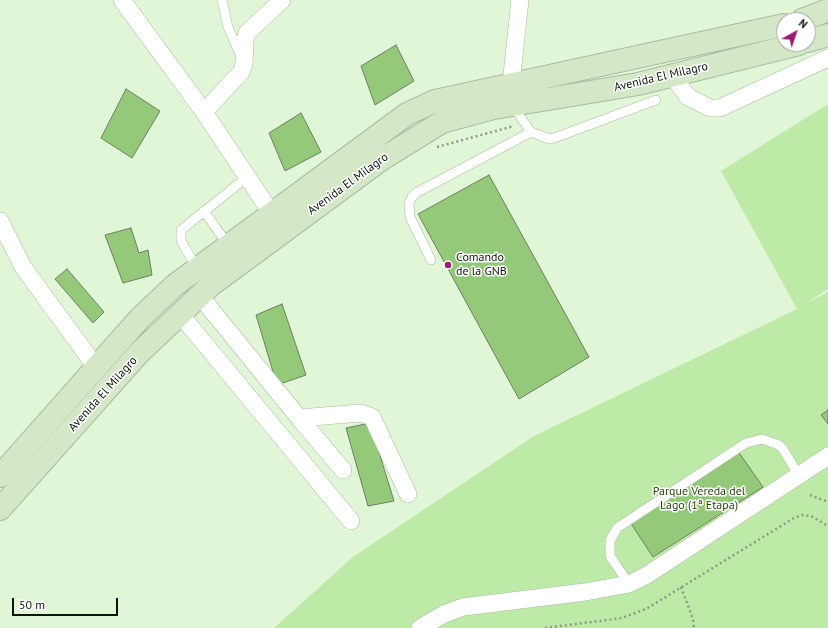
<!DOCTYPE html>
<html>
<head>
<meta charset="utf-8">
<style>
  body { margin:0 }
  #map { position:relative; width:828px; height:628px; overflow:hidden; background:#e1f5d7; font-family:"PT Sans",sans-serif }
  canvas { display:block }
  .north { position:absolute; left:776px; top:12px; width:40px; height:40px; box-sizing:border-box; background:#fff; border:1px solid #9ea19d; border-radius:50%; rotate:40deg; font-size:11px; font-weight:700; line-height:16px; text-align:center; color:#0d140a }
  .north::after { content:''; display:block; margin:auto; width:14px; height:18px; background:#9b1c71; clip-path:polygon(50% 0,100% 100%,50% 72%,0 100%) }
  .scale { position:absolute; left:12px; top:598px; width:106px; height:18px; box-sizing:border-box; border:2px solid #0d140a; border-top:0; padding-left:5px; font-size:12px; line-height:14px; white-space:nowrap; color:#0d140a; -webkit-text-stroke:3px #fff; paint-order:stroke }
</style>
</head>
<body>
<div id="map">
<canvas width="828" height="628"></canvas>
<div class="north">N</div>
<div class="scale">50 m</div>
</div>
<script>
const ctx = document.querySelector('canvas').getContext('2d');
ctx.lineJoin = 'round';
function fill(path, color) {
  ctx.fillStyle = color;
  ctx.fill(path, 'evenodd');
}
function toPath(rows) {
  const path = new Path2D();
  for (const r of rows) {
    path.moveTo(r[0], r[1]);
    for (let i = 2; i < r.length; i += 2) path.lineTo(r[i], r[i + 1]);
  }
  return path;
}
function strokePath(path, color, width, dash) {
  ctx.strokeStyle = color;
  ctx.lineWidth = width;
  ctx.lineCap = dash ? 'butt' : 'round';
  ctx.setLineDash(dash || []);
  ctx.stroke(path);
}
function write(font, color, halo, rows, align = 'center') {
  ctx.font = font + ' "PT Sans",sans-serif';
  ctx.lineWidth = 3;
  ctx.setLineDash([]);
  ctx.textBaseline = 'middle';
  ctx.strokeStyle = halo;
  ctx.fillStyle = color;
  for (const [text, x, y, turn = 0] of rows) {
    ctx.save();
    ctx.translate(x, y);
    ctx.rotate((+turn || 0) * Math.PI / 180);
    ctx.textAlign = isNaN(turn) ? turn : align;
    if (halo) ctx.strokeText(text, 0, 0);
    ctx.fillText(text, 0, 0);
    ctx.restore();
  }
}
fill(toPath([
  [828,104,828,289,804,304,828,292,828,628,274,628,353,557,534,436,797,309,721,171]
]), '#bdeaa7');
const building = toPath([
  [396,45,414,81,375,105,361,66,396,45],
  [126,89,160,111,132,158,101,138,126,89],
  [301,113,321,152,285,171,269,133,301,113],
  [489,175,589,357,519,399,418,214,489,175],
  [131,228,139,253,148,250,152,275,123,283,105,235,131,228],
  [67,269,104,312,93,323,55,279,67,269],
  [282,304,306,375,277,385,256,315,282,304],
  [828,410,828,424,821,415,828,410],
  [370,423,394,501,368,506,346,428,370,423],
  [735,447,763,487,653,557,630,522,735,447]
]);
fill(building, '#95c97a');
strokePath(building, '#6d7f64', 1);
const service = toPath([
  [222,0,228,27,241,56],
  [512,105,531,132,549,139,557,137,656,100],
  [204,211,228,245],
  [431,260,410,217,409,204,412,197,416,193,531,132],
  [197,268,181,241,181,230,247,177],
  [629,584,610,556,610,541,617,528,746,443,762,439,779,445,783,449,799,476]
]);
const minor = toPath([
  [122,0,204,112,272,214],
  [672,75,688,97,710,108,720,108,828,58],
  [512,95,511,84,520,0],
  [204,112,241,72,244,64,245,40,247,33,282,0],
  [0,221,23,267,96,367],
  [200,296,299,418,361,413,372,417,408,494],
  [180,314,351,521],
  [299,418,343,470],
  [420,628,444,614,463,607,585,592,629,584,647,575,828,456]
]);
const secondary = toPath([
  [802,20,828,10],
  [808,41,828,35],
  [0,476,140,318,175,285,407,114,435,101,784,25],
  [0,509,140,352,211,285,382,159,442,122,494,108,638,84,799,44]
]);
strokePath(service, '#a9bca0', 10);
strokePath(minor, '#a9bca0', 18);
strokePath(secondary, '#a9bca0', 24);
strokePath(toPath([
  [437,147,514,126],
  [810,495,828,502],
  [681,587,693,619,694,628],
  [545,628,622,618,646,609,794,518,802,515,811,516,828,526]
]), '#8b9a84', 2.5, [2, 3]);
strokePath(service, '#fff', 9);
strokePath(minor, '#fff', 17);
strokePath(secondary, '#d4e8c8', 22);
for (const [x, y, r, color] of [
  [448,265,4,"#9b1c71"]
]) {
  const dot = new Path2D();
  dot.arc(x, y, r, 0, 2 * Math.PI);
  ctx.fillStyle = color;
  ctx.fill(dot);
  strokePath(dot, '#fff', 1.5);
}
write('12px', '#0d140a', '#fff', [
  ["Avenida El Milagro",661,77,-13],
  ["Avenida El Milagro",348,184,-36],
  ["Avenida El Milagro",103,394,-48]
]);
write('12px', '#0d140a', '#fff', [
  ["Comando",456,258],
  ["de la GNB",456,272]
], 'left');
write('12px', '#1f3f07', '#fff', [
  ["Parque Vereda del",699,492],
  ["Lago (1ª Etapa)",699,506]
]);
</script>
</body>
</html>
